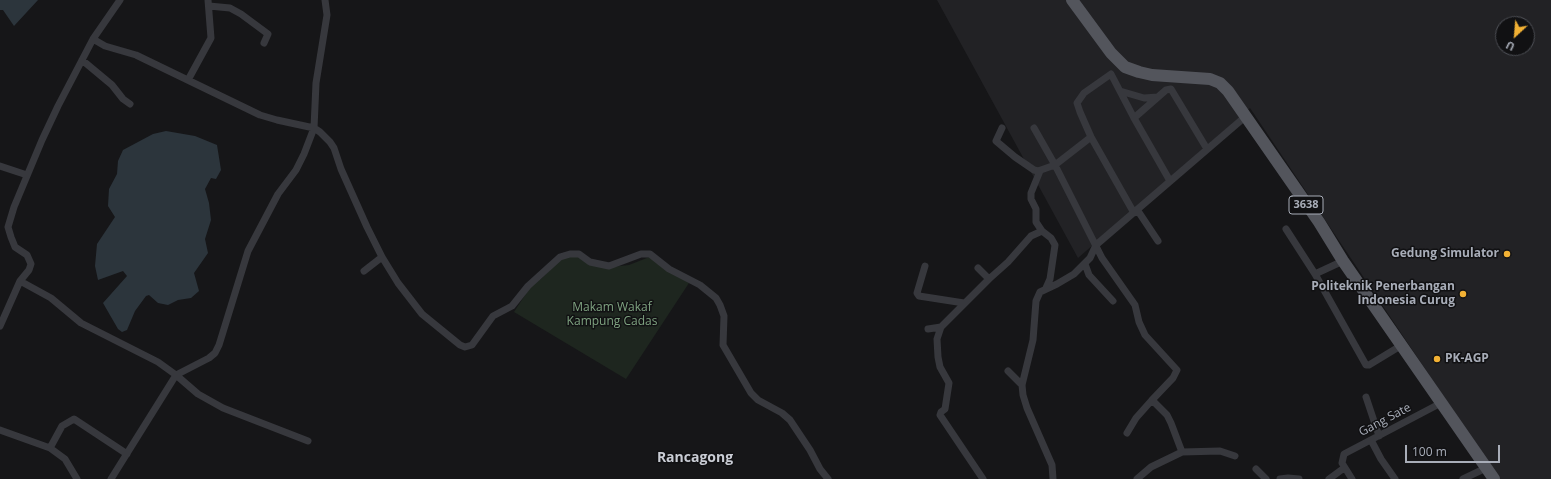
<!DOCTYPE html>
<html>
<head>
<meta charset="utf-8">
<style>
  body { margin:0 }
  #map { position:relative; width:1551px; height:479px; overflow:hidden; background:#161618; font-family:"Open Sans",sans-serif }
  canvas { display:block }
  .north { position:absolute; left:1495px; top:16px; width:40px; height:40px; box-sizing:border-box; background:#111113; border:1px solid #4d4f55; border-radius:50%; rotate:206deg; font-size:11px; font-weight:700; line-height:16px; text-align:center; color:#a8adb8 }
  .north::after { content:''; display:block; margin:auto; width:14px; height:18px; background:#f2b134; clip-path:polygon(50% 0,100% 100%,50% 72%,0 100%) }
  .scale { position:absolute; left:1405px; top:445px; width:95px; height:18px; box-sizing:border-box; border:2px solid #a8adb8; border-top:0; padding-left:5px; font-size:12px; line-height:14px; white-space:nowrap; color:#a8adb8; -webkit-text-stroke:3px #111113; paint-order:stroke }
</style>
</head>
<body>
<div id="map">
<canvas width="1551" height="479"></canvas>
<div class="north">U</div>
<div class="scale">100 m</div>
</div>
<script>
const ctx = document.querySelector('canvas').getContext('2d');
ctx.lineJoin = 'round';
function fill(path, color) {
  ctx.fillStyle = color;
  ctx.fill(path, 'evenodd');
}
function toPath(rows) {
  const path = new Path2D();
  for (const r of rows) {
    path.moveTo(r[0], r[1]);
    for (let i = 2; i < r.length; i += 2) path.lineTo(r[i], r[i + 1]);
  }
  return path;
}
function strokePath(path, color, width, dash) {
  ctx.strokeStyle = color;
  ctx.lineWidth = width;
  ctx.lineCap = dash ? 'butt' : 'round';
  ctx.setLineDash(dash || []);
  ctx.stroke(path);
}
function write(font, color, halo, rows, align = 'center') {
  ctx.font = font + ' "Open Sans",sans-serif';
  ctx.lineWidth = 3;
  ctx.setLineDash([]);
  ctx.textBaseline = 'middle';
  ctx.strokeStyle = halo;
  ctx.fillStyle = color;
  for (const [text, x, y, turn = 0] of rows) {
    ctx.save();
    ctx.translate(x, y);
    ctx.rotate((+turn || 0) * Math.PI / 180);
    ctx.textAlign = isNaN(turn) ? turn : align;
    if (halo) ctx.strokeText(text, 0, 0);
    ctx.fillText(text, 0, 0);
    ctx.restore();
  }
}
fill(toPath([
  [937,0,1551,0,1551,479,1499,479,1250,108,1078,258],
  [1503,24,1527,24,1527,48,1503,48]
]), '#222225');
fill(toPath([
  [569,255,578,256,603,268,629,265,652,256,689,283,626,379,514,312,533,283,541,279,560,260]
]), '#1e261f');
fill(toPath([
  [0,0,38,0,14,26,3,10,0,10],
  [166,131,195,136,217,145,221,170,216,179,211,178,205,189,209,203,211,220,205,239,208,253,194,273,199,291,191,298,178,300,168,305,158,303,149,295,146,296,135,311,127,330,122,332,118,329,103,303,127,276,123,271,98,280,95,266,97,244,115,217,108,206,109,189,117,174,118,161,123,150,153,134]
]), '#2c353c');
strokePath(toPath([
  [209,6,230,8,241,14,268,34,264,43],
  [93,39,105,46,136,55,260,115,277,120,314,128,320,132,330,142,334,148,341,169,367,227,382,257,398,283,422,314,460,345,465,347,472,345,493,316,512,306,528,286,560,257,570,254,579,254,590,262,609,266,641,254,650,254,669,269,700,285,716,298,720,305,724,316,723,345,751,393,758,400,782,413,790,420,810,450,820,469,828,479],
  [82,60,112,85,123,99,130,104],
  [188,80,211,38,208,0],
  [1120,91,1144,98,1158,97],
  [1134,118,1166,90,1171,89,1207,149],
  [1002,128,996,141,1015,157,1034,170,1038,171,1055,165,1091,137],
  [1034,128,1055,165,1102,258,1135,305,1139,322,1145,335,1177,370,1173,378,1152,400,1167,415,1171,423,1182,452],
  [0,166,27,175],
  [1040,171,1031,193,1031,199,1036,209,1036,222,1042,231,1051,238,1055,245,1050,279,1046,288],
  [1138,211,1158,241],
  [1134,213,1091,137,1080,112,1077,103,1084,93,1111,74,1134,118,1170,181],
  [1286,229,1315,274,1366,365,1369,365,1402,345],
  [1085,264,1089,275,1113,301],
  [925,266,917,293,919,296,964,303],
  [978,268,989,279,1008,262,1031,236,1042,231],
  [364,271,382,257],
  [1315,274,1343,261],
  [20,281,51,298,81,323,158,362,176,375,198,394,223,408,308,441],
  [0,326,20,281,29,270,31,264,27,255,15,247,11,237,8,227,14,207,42,140,58,106,93,39,120,0],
  [941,327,937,339,938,357,940,367,949,383,945,409,941,412,940,415,983,479],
  [928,329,941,327,989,279],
  [1008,371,1022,385],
  [1366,397,1379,436],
  [0,430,50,448,65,459,77,479],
  [1127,433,1136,418,1152,400],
  [1371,440,1381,459,1395,479],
  [50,448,62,426,74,419,127,454],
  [1256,469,1266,479],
  [111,479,176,375,209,358,215,353,219,345,248,251,278,194,296,170,304,154,314,128,316,83,327,15,325,0],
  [1053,479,1052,465,1027,408,1023,395,1022,385,1033,340,1036,301,1040,292,1057,284,1074,274,1090,258,1096,245,1246,116],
  [1137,479,1151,467,1182,452,1220,451,1235,456],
  [1280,479,1288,478,1299,479],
  [1329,479,1344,468],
  [1352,479,1342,463,1344,454,1441,403],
  [1463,479,1486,468]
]), '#37383d', 7);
strokePath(toPath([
  [1072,0,1111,53,1125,67,1139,72,1152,75,1210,79,1220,83,1228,91,1319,222,1343,261,1494,479]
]), '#53555c', 12);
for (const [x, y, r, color] of [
  [1507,254,4,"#f2b134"],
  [1463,294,4,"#f2b134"],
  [1437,359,4,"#f2b134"]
]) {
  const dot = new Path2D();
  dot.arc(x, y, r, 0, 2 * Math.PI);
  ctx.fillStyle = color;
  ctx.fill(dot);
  strokePath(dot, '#111113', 1.5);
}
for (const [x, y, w] of [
  [1306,205,34]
]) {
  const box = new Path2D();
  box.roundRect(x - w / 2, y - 9, w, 18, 3);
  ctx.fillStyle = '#111113';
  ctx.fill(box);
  strokePath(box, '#a8adb8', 1);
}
write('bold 11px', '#a8adb8', null, [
  ["3638",1306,205]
]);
write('bold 12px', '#a8adb8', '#111113', [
  ["Gedung Simulator",1499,254],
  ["Politeknik Penerbangan",1455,287],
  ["Indonesia Curug",1455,301],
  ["PK-AGP",1445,359,"left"]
], 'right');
write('12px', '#7fa381', '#111113', [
  ["Makam Wakaf",612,308],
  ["Kampung Cadas",612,322]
]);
write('12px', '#a8adb8', '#111113', [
  ["Gang Sate",1385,420,-28]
]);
write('bold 14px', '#c9ccd4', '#111113', [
  ["Rancagong",695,458]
]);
</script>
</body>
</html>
